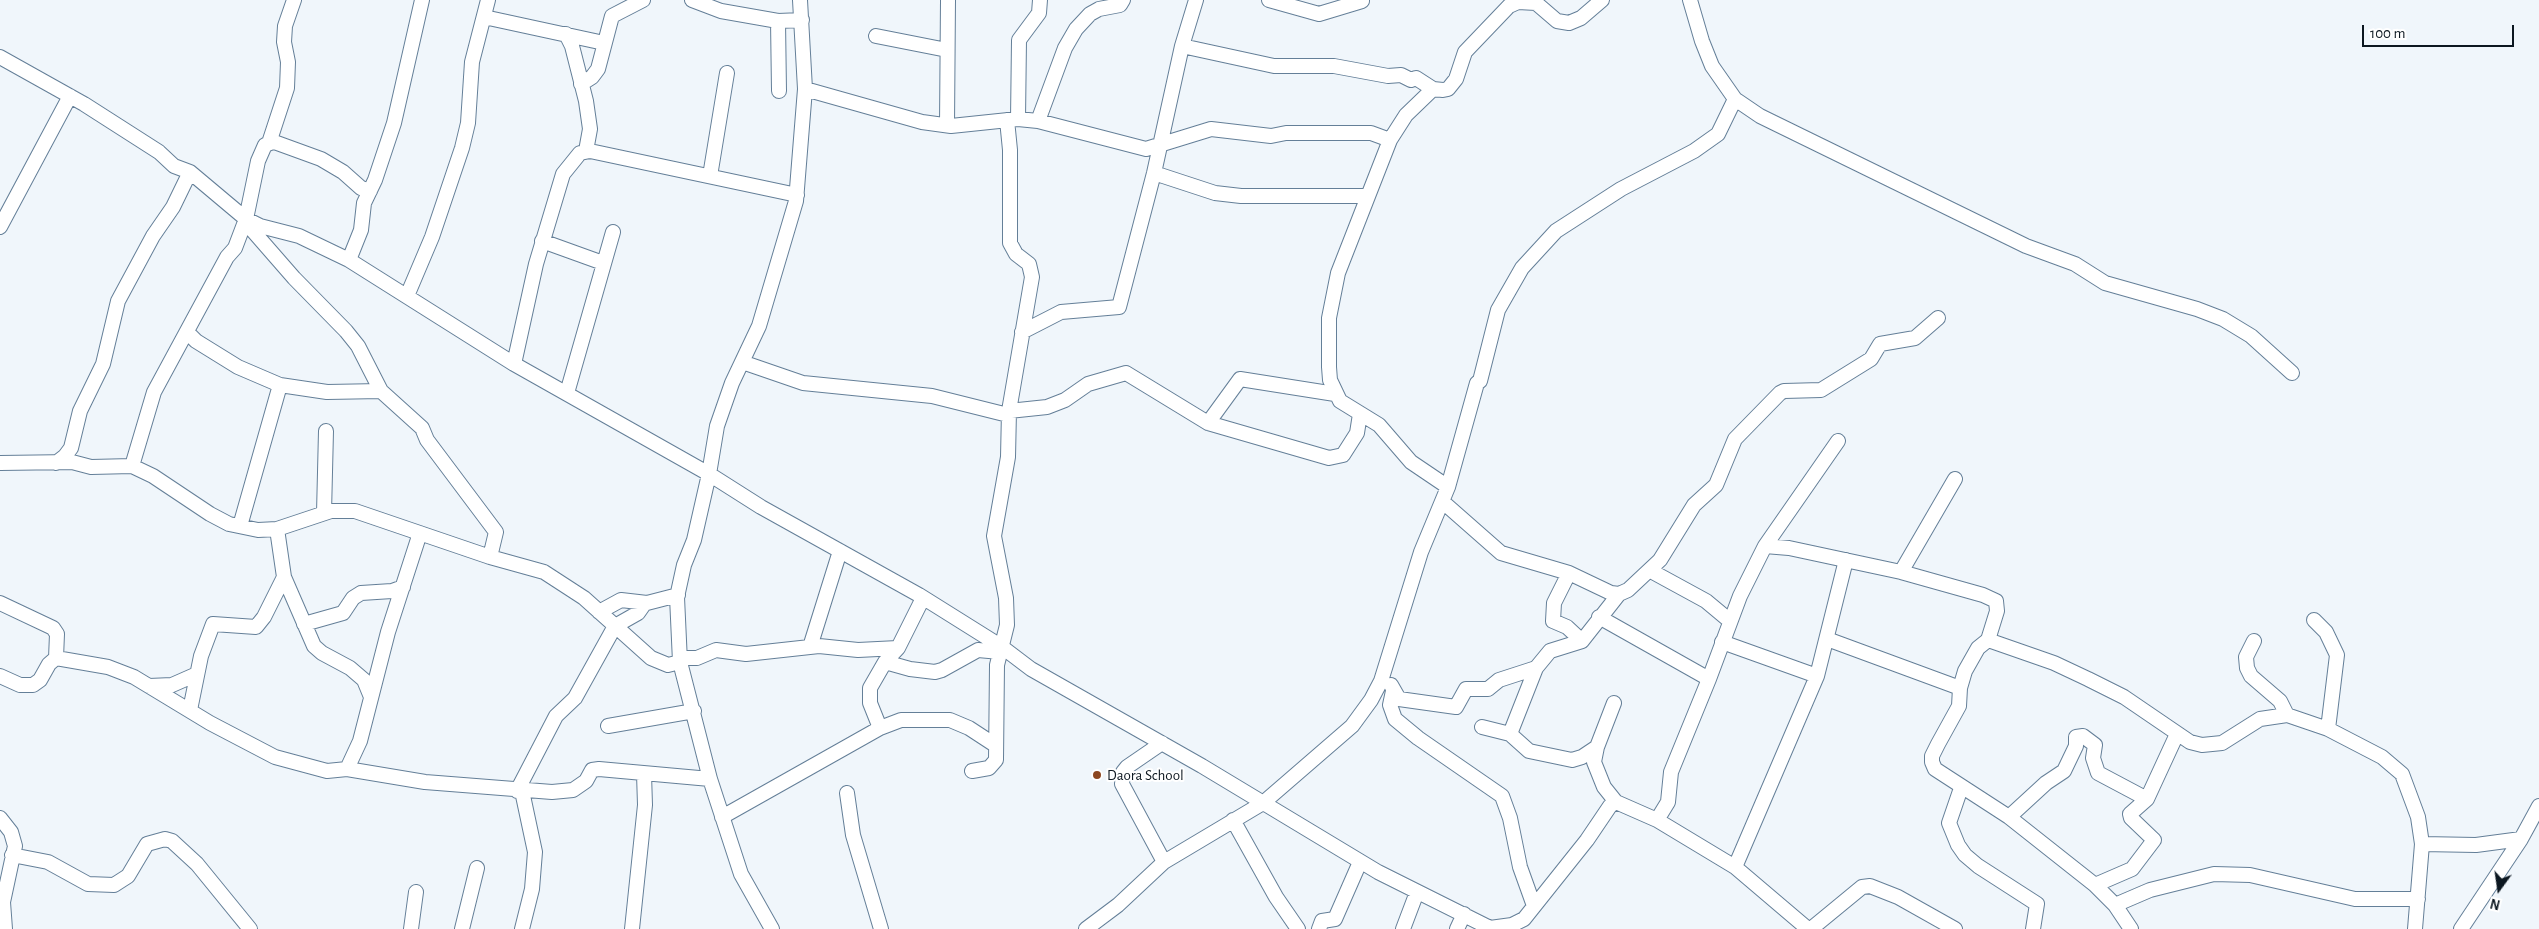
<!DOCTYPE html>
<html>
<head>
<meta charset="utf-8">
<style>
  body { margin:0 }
  #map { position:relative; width:2539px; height:929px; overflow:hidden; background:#f0f6fb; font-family:"Alegreya Sans",sans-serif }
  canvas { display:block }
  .north { position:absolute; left:2474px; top:864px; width:50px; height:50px; -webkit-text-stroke:4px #fff; paint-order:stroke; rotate:194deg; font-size:14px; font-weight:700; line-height:20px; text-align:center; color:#0c1720 }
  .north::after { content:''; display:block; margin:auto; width:18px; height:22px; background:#0c1720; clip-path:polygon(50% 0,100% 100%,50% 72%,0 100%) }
  .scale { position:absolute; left:2362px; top:25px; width:152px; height:22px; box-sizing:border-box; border:2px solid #0c1720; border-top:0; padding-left:6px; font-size:15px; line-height:18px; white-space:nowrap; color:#0c1720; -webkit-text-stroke:4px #fff; paint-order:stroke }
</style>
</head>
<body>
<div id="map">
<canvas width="2539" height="929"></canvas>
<div class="north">N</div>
<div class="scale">100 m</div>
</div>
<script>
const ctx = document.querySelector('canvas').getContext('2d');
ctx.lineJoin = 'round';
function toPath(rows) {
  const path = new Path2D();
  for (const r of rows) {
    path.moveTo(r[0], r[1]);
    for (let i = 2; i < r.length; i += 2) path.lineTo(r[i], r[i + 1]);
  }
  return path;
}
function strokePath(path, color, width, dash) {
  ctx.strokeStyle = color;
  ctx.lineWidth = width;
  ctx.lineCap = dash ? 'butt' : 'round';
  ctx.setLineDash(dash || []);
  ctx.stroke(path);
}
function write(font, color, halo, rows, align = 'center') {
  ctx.font = font + ' "Alegreya Sans",sans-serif';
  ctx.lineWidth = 4;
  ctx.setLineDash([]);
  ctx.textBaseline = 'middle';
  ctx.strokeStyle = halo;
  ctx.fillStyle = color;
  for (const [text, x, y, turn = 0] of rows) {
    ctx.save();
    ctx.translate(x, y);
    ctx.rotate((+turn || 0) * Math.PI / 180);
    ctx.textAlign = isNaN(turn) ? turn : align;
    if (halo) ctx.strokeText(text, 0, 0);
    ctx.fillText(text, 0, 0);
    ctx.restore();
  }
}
const minor = toPath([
  [692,0,721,11,778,21,802,20],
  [1269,0,1319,14,1362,1],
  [1690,0,1702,41,1712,66,1735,99,1760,116,2026,246,2075,264,2105,283,2197,309,2223,319,2251,336,2292,373],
  [484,17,604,43],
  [778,21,779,91],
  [566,34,572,46,586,101,590,129,586,151],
  [876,36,947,50],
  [1182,46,1274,66,1334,66,1388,76,1401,75,1411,80,1416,78,1433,89,1443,90,1448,89,1456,79,1465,52,1509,6,1518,2,1536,3,1557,21,1569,23,1581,18,1602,0],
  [0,57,84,104,159,152,174,166,190,172,246,219,260,226,299,236,349,260,514,364,709,474,761,507,919,595,1002,647,1031,669,1202,766,1378,872,1492,929],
  [581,84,592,77,598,69,612,16,643,0],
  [805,89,922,122,951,126,1018,119,1038,121,1146,149,1211,129,1271,136,1286,133,1371,133,1390,140],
  [1433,89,1406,115,1390,140,1338,273,1329,318,1329,367,1330,380,1340,401,1379,425,1411,462,1448,487],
  [1018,119,1019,40,1039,13,1040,0],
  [1038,121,1065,48,1076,29,1090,14,1099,9,1120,5,1123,0],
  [947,125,948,0],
  [269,143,287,88,288,62,284,42,285,26,294,0],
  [1154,173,1215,193,1241,196,1368,196],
  [710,176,727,73],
  [246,223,294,278,346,331,358,346,381,391,422,428,427,440,496,532,490,557],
  [0,227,70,96],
  [542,241,603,263],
  [349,260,361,230,364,203,375,180,394,123,422,0],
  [407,296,432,237,462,148,468,123,472,62,488,0],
  [1022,332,1061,312,1119,307,1154,173,1182,46,1196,0],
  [188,333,196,341,238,367,280,385,327,392,381,391],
  [742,362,803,383,932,396,1008,415],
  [514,364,536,264,563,174,580,153,590,151,797,195],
  [567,393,613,232],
  [1009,411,1047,407,1065,400,1088,384,1126,373,1208,423,1329,458,1343,455,1357,433,1360,414],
  [1208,423,1240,379,1335,394],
  [0,463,72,462,91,467,132,466,153,476,210,514,229,524,258,530,277,529,331,511,355,511,490,557,544,572,584,598,651,658,668,665,680,662],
  [56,463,65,456,71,448,80,411,103,364,118,301,153,236,173,207,190,172],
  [132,466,154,392,227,257,235,248,246,219,258,161,265,145,273,142,277,143,321,159,343,172,361,188,370,191],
  [1443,502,1501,553,1569,573,1611,593,1619,594,1628,590,1660,560,1694,505,1716,485,1735,439,1780,393,1784,391,1821,390,1871,359,1880,344,1915,338,1938,318],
  [324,513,326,431],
  [240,526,280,385],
  [277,529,284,577,314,646,322,653,350,668,364,680,371,697],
  [1765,546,1789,548,1901,572,1983,595,1996,601,1997,611,1988,640,1978,648,1965,671,1960,688,1959,706,1938,744,1932,756,1932,762,1935,769,2009,817,2095,885,2115,905,2131,929],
  [1651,571,1706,601,1730,621],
  [1901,572,1955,479],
  [1569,573,1554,603,1553,621,1567,627,1582,641],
  [0,603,53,628,57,634,56,658],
  [599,612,621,600,647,603,678,595],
  [1599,617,1709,679],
  [2314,620,2326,632,2337,655,2328,729],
  [304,624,343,613,353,598,361,593,392,591,403,587],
  [1827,639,1960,688],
  [1988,640,2054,663,2088,679,2124,697,2190,742,2202,745,2222,743,2260,719,2287,715,2328,729,2382,757,2402,774,2418,817,2422,844,2415,929],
  [2254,641,2246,657,2247,668,2251,676,2280,701,2287,715],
  [1722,642,1817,676],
  [810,647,840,551],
  [680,658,697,658,716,650,746,654,819,646,858,650,898,648],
  [885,662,910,669,935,672,942,670,978,650,1000,652],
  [0,676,20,685,33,685,40,680,49,664,56,658,108,667,134,677,210,723,275,757,327,771,347,769,425,782,552,792,573,790,586,781,592,770,599,769,710,779],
  [1391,685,1399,699,1456,707,1466,689,1488,689,1499,680,1536,668],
  [149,686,172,685,197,674],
  [1393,691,1390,705,1395,719,1418,738,1502,796,1510,818,1520,867,1534,906],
  [1614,703,1597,747,1594,762,1604,787,1616,802],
  [190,710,201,656,213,624,256,627,264,617,284,577],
  [608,726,694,711],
  [1482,727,1510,734,1529,751,1572,760,1582,757,1597,747],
  [880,728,870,703,870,688,885,662,898,648,923,598],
  [1510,734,1536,668,1550,651,1582,641,1619,594],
  [1162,743,1127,767,1123,772,1122,784,1164,862],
  [347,769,360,741,388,632,420,533],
  [972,771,989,768,996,760,997,665,1007,625,1006,598,994,536,1008,457,1009,411,1032,277,1029,264,1016,254,1010,243,1010,150,1007,120],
  [1961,788,1949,823,1958,845,1965,855,1978,866,2037,904,2033,929],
  [517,791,556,716,575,698,615,626,638,613,645,603],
  [847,793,853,835,881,929],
  [722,817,880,728,901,720,950,720,969,728,995,745],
  [2009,817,2046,783,2064,771,2076,746,2076,737,2083,736,2095,745,2093,758,2098,773,2147,799],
  [0,818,11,832,15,846,3,902,5,929],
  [1233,820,1276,897,1298,929],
  [1657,820,1668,802,1671,772,1709,679,1740,596,1765,546,1838,441],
  [2422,844,2476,845,2521,839],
  [12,855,48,862,88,884,114,885,128,876,147,844,165,839,172,841,197,864,250,929],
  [1735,867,1817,676,1846,560],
  [2095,885,2132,869,2154,840,2131,818,2130,814,2147,799,2177,734],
  [2115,905,2150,890,2214,874,2250,875,2355,899,2418,899],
  [1490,928,1512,925,1524,919,1587,840,1610,806,1616,802,1657,820,1735,867,1808,929],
  [411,929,416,892],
  [462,929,477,868],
  [522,929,532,889,535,852,522,791],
  [632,929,645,805,644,774],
  [772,929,741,874,710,779,680,662,677,597,684,565,694,540,709,474,717,426,732,383,759,326,796,201,805,89,800,0],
  [1086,929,1118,905,1164,862,1263,803,1352,726,1371,700,1381,681,1421,552,1448,487,1477,383,1480,381,1498,310,1522,268,1556,231,1621,189,1694,151,1718,134,1735,99],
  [1319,929,1322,921,1335,919,1360,862],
  [1403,929,1417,892],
  [1457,929,1464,914],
  [1811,929,1862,887,1870,886,1898,897,1955,929],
  [2461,929,2521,839,2539,806]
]);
strokePath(minor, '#647f98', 16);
strokePath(minor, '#fff', 14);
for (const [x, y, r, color] of [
  [1097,775,5,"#8c4620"]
]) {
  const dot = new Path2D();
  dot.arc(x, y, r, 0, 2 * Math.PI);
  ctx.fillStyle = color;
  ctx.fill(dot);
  strokePath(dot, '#fff', 2);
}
write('15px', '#0c1720', '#fff', [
  ["Daora School",1107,775]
], 'left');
</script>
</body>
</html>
